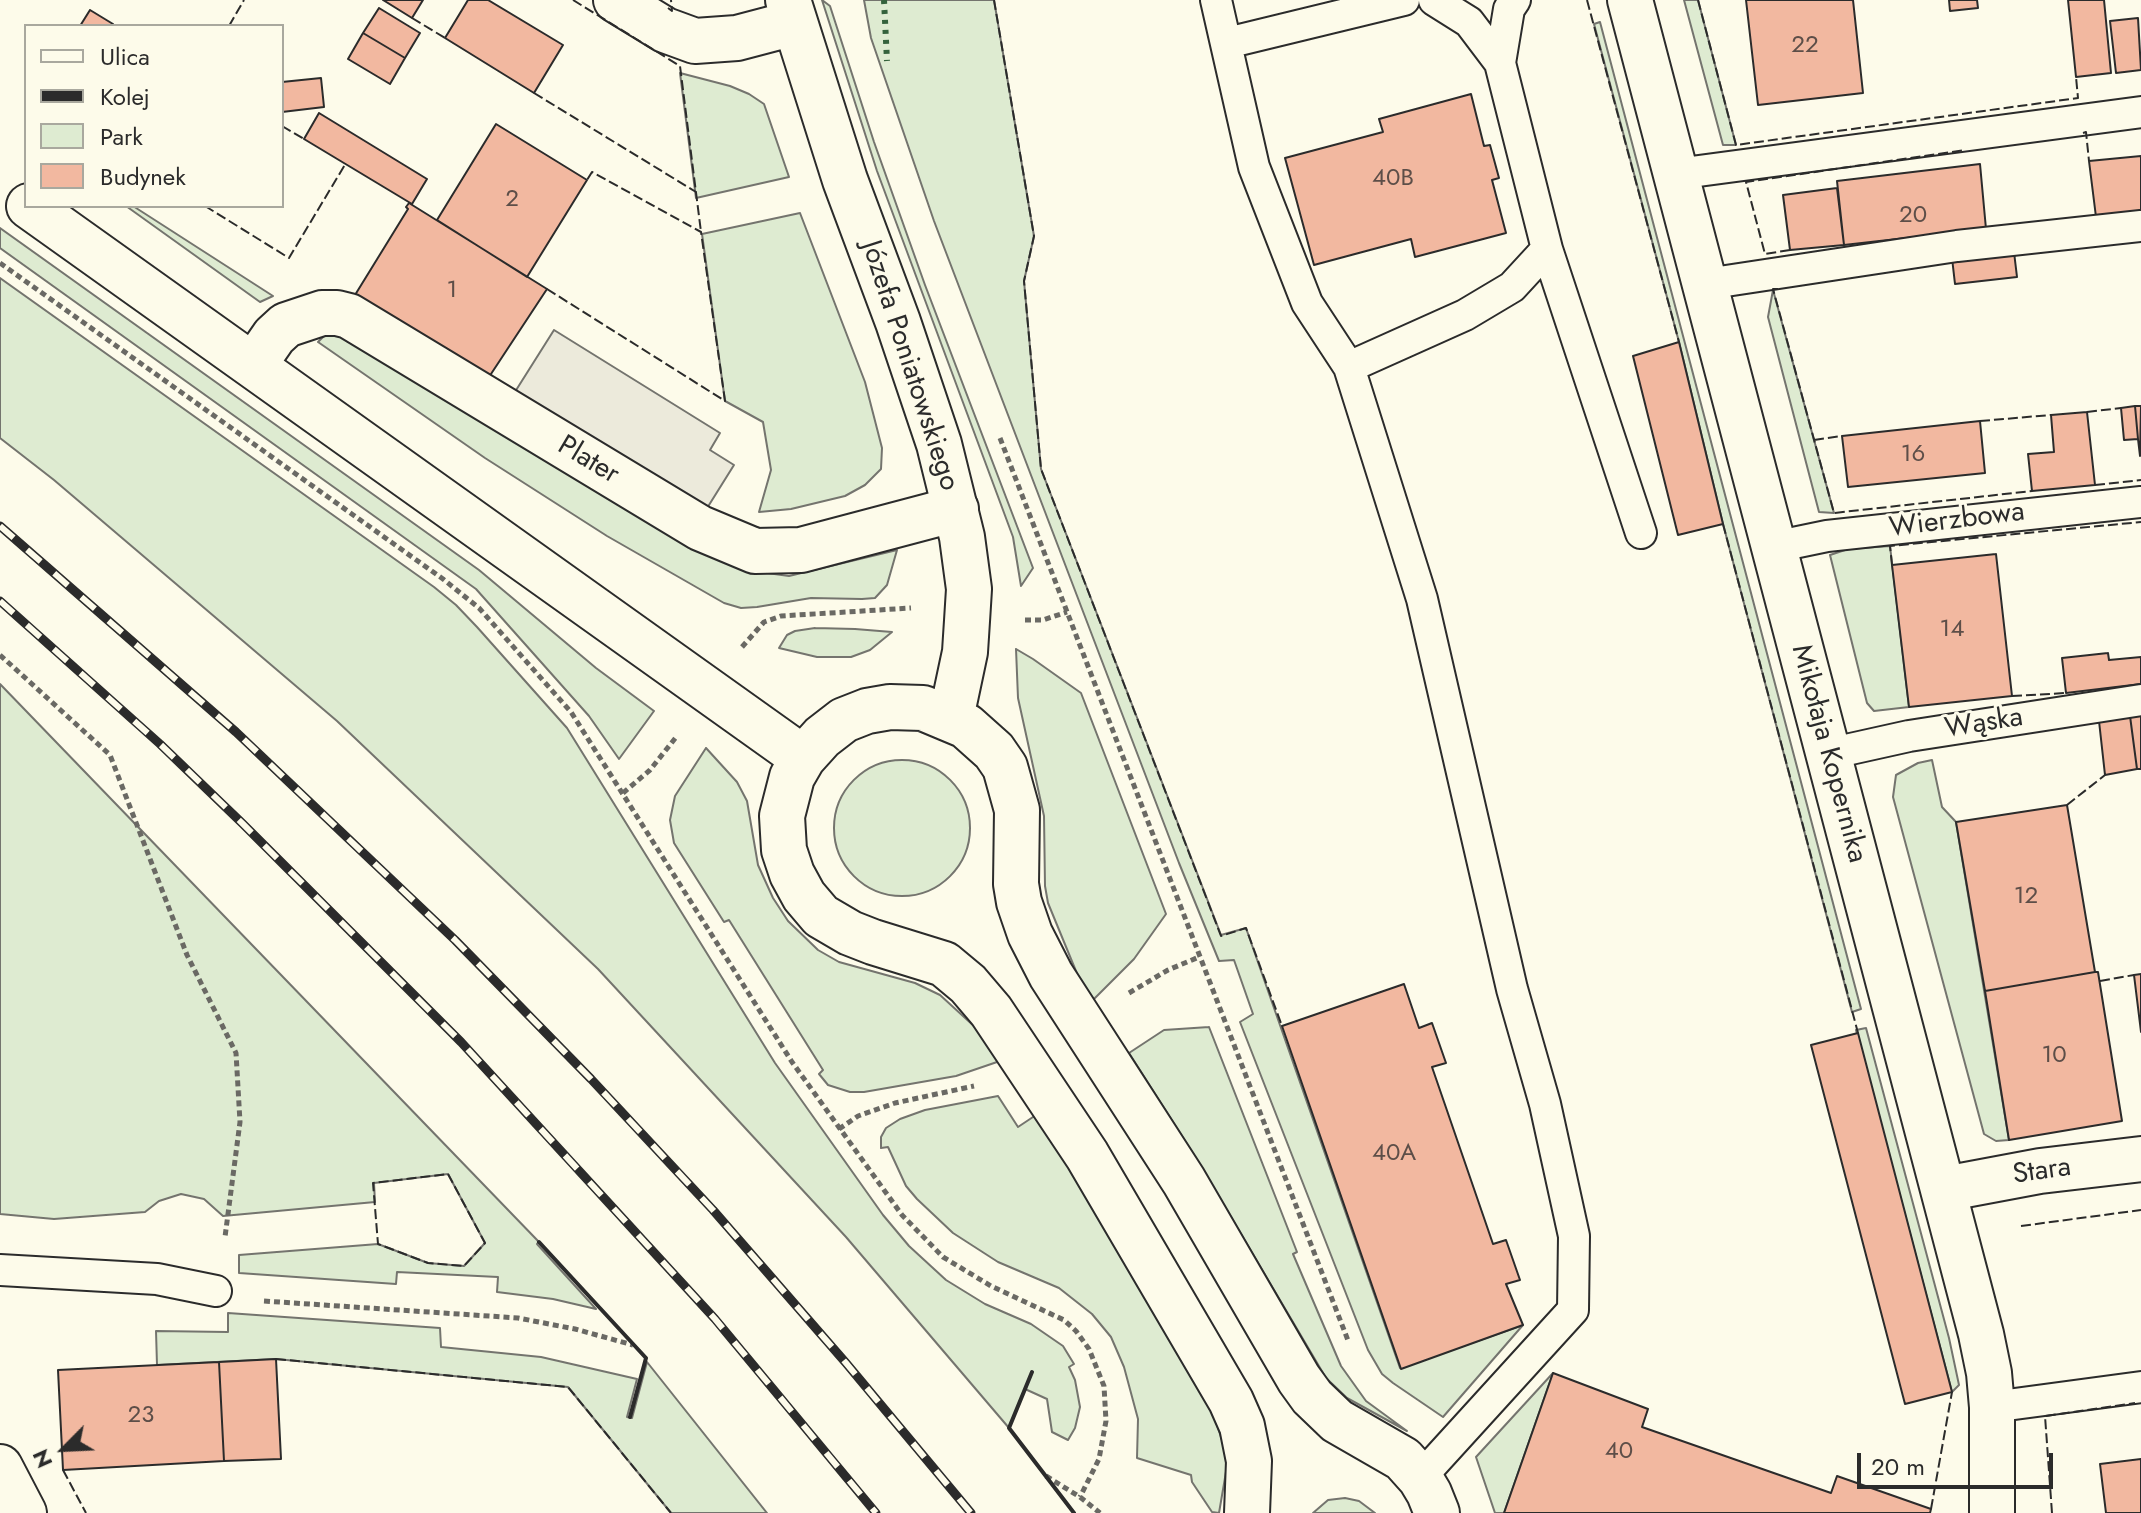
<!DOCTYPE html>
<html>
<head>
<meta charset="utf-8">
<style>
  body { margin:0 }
  #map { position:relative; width:2141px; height:1513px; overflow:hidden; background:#fdfbea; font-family:Jost,sans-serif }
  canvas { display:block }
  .legend { position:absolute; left:24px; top:24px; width:260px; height:184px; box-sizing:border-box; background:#fdfbea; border:2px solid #a9a89e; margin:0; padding:10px 14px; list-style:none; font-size:24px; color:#2b2b2b }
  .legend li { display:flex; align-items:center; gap:16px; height:40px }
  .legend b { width:40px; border:2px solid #a9a89e }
  .north { position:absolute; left:24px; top:1409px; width:80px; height:80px; -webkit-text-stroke:6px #fdfbea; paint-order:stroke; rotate:246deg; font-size:22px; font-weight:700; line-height:32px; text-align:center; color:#2b2b2b }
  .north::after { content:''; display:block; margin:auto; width:28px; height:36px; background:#2b2b2b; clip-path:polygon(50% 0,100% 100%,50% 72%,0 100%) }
  .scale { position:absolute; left:1857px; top:1453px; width:196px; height:36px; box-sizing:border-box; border:4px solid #2b2b2b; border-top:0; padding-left:10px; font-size:24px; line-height:28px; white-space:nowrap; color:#2b2b2b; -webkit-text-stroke:6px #fdfbea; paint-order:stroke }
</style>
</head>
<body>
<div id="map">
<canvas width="2141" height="1513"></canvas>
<ul class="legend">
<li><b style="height:10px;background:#fdfbea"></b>Ulica</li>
<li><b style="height:10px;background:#2b2b2b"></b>Kolej</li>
<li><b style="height:22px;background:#deebd1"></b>Park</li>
<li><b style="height:22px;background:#f2b8a0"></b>Budynek</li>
</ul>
<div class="north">N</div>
<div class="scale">20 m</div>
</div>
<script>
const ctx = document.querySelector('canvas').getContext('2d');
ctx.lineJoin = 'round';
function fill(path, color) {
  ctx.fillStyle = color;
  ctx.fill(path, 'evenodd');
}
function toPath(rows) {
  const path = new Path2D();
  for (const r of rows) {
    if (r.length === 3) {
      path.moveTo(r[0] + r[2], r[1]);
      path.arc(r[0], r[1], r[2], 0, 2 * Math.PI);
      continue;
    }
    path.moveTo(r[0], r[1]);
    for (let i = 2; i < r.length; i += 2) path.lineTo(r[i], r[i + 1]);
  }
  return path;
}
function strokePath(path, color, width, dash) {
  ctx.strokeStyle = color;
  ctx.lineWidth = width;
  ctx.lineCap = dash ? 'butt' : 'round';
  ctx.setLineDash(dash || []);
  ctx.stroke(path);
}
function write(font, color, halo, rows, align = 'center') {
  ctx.font = font + ' Jost,sans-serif';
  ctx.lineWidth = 6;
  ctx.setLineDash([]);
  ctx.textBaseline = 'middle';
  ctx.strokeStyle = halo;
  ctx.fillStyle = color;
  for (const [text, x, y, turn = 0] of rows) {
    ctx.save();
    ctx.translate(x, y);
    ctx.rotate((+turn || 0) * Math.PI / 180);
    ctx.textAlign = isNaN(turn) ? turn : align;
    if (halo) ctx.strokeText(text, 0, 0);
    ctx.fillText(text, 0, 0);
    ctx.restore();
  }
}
const green = toPath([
  [822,0,830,6,874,142,925,285,1033,568,1021,586,1013,537,877,171,822,0],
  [864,0,994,0,1034,236,1024,281,1041,469,1221,935,1246,928,1400,1368,1523,1325,1443,1417,1393,1383,1382,1374,1368,1350,1240,1022,1253,1014,1234,960,1219,961,1179,863,934,221,871,38,864,0],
  [1684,0,1698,0,1736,145,1723,145,1684,0],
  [1600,22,1861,1009,1852,1012,1723,524,1679,342,1594,24,1600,22],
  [680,73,730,86,749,94,764,104,789,177,696,198,680,73],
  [126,206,133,206,273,296,260,302,126,206],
  [800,213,865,382,882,448,881,469,865,485,845,496,791,509,759,512,771,470,763,422,725,401,702,234,800,213],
  [0,228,479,570,596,668,654,711,619,759,589,716,476,589,0,248,0,228],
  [0,278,434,587,456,605,477,627,567,728,775,1063,883,1215,909,1246,946,1280,985,1304,1031,1324,1063,1346,1074,1364,1069,1367,1075,1380,1080,1407,1075,1428,1068,1440,1052,1432,1047,1399,1025,1389,1009,1428,846,1237,598,969,337,721,54,480,0,438,0,278],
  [1773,290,1814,440,1834,513,1819,512,1768,317,1773,290],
  [335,332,745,570,789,576,897,550,887,585,875,598,862,599,811,598,757,607,741,608,724,603,607,536,485,458,318,342,326,334,335,332],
  [1890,546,1909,707,1874,711,1867,703,1830,555,1848,549,1890,546],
  [815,628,855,629,892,632,870,650,851,657,817,657,779,648,787,635,795,631,815,628],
  [1016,649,1033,659,1081,693,1166,914,1134,959,1093,1000,1078,976,1048,903,1045,886,1044,816,1018,698,1016,649],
  [0,684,539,1242,537,1244,596,1309,553,1299,497,1292,498,1277,397,1272,396,1284,239,1273,239,1255,378,1244,428,1263,464,1266,485,1243,448,1174,374,1183,375,1202,223,1216,204,1199,181,1194,159,1201,145,1212,54,1219,0,1214,0,684],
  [706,748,737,782,747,801,758,865,773,898,788,921,818,950,839,962,915,983,940,995,975,1027,1000,1061,956,1076,864,1092,850,1092,828,1085,819,1074,823,1070,729,920,724,922,674,843,670,820,675,796,706,748],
  [902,828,68],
  [1932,760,1942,807,1956,822,2009,1140,1996,1141,1984,1134,1893,797,1896,775,1918,763,1932,760],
  [1209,1027,1297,1252,1293,1254,1341,1366,1366,1401,1407,1431,1347,1398,1326,1378,1199,1163,1129,1053,1164,1030,1209,1027],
  [1866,1028,1949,1338,1959,1385,1952,1392,1856,1030,1866,1028],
  [998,1096,1018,1127,1036,1115,1109,1231,1201,1390,1214,1416,1226,1452,1226,1472,1219,1513,1212,1512,1192,1482,1191,1475,1137,1458,1138,1419,1124,1367,1111,1337,1092,1314,1059,1288,998,1262,953,1233,917,1199,906,1186,888,1147,881,1148,881,1137,886,1128,900,1119,925,1110,998,1096],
  [228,1313,440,1328,441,1347,541,1357,637,1379,627,1417,632,1418,647,1362,767,1513,671,1513,568,1387,276,1359,157,1365,156,1331,228,1332,228,1313],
  [1553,1373,1504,1513,1495,1513,1476,1457,1553,1373],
  [1345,1498,1359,1501,1375,1513,1313,1513,1328,1500,1345,1498]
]);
fill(green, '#deebd1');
strokePath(green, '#74746e', 2);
const parking = toPath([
  [554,330,720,433,710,450,734,465,704,513,513,395,554,330]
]);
fill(parking, '#eceadb');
strokePath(parking, '#74746e', 2);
const building = toPath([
  [383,0,423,0,412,18,383,0],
  [468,0,488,0,563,45,534,93,445,38,468,0],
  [1746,0,1853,0,1863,93,1758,105,1746,0],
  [1949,0,1977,0,1978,8,1950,11,1949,0],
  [2068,0,2104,0,2111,73,2076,77,2068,0],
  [379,8,420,33,405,58,363,33,379,8],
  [90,10,113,24,112,26,80,26,90,10],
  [2138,18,2141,70,2116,73,2110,21,2138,18],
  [363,33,405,58,390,84,348,59,363,33],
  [321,78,324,107,282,112,282,82,321,78],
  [1471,94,1484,146,1490,145,1499,178,1492,180,1506,233,1415,257,1411,239,1314,265,1285,158,1383,132,1379,119,1471,94],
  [319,113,427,179,412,204,304,139,319,113],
  [496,124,587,180,527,277,437,220,496,124],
  [2141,156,2141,212,2096,217,2089,161,2141,156],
  [1980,164,1986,229,1844,245,1837,181,1980,164],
  [1837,188,1844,245,1790,250,1783,195,1837,188],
  [409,203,547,289,489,377,355,295,408,209,406,207,409,203],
  [2014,252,2017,277,1955,284,1952,258,2014,252],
  [1679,342,1723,524,1678,535,1633,356,1679,342],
  [2135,406,2141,406,2140,456,2138,439,2135,406],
  [2135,406,2138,439,2124,440,2121,408,2135,406],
  [2087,412,2095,485,2032,491,2028,454,2054,452,2051,415,2087,412],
  [1980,421,1985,473,1848,487,1842,436,1980,421],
  [1996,554,2012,696,1909,707,1892,565,1996,554],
  [2108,653,2109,660,2141,657,2141,684,2066,693,2062,658,2108,653],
  [2141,715,2141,769,2137,769,2130,716,2141,715],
  [2130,716,2137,769,2105,775,2099,721,2130,716],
  [2067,805,2095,972,1985,991,1956,822,2067,805],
  [2095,972,2098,972,2122,1121,2009,1140,1985,991,2095,972],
  [2141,974,2141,1032,2134,975,2141,974],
  [1404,984,1419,1028,1432,1023,1446,1063,1432,1067,1493,1244,1506,1240,1520,1280,1506,1284,1523,1325,1401,1369,1282,1026,1404,984],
  [1858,1033,1952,1392,1905,1404,1811,1045,1858,1033],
  [276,1359,281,1459,224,1461,219,1362,276,1359],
  [219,1362,224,1461,63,1470,58,1370,219,1362],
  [1553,1373,1648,1409,1642,1427,1831,1493,1837,1476,1931,1509,1930,1513,1504,1513,1553,1373],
  [2141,1459,2141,1513,2106,1513,2100,1464,2141,1459]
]);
fill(building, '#f2b8a0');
strokePath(building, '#2b2b2b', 2);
const lane = toPath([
  [1216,0,1254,167,1307,303,1349,367,1422,599,1512,989,1545,1104,1574,1236,1573,1310,1420,1478],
  [1227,43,1404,0],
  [1500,63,1509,9,1515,0],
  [1676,174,2141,112],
  [1547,249,1641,533],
  [1706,284,1957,246,2141,226],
  [1349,367,1465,315,1512,287,1547,249,1500,63,1469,22,1434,0],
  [1774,547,1827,536,2141,502],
  [1828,754,1909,736,2141,700],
  [0,1270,157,1279,216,1291],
  [1992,1407,2141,1387]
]);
const street = toPath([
  [616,0,665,30,695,41,737,38,794,23],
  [1630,0,1981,1334,1989,1373,1992,1407,1992,1513],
  [254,365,274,336,286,325,322,313,337,313,349,316,700,528,755,551,801,550,956,509],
  [1944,1189,2040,1171,2141,1159],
  [0,1467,24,1513]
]);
const secondary = toPath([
  [788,0,845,180,898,322,939,444,962,537,969,589,967,621,965,652,951,718],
  [29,206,803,758],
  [1247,1513,1249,1461,1242,1426,1231,1401,1087,1155,991,1011,968,984,944,964,873,942,850,933,821,916,804,896,792,874,784,850,782,816,792,777,803,758,822,737,844,720,867,711,890,707,923,708,966,726,994,751,1005,767,1017,810,1016,884,1019,902,1030,934,1051,975,1184,1181,1299,1379,1312,1397,1337,1421,1403,1459,1420,1478,1429,1493,1437,1513]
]);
strokePath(lane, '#2b2b2b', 34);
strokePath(street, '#2b2b2b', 48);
strokePath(secondary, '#2b2b2b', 48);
strokePath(toPath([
  [0,263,443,579,479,608,571,712,792,1062,902,1215,943,1257,991,1286,1064,1320,1076,1331,1089,1349,1104,1386,1106,1421,1099,1459,1080,1497],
  [1000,438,1349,1343],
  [1025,620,1043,620,1067,612],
  [742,647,764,622,781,616,911,608],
  [0,655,110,755,187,955,236,1053,240,1122,225,1237],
  [623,793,650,770,677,736],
  [1129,993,1168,970,1199,957],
  [839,1129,858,1116,895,1103,974,1086],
  [264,1301,518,1318,575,1329,633,1345],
  [1046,1476,1080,1497,1100,1513]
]), '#6a6964', 5, [6, 4]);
strokePath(lane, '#fdfbea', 30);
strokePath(street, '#fdfbea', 44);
strokePath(secondary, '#fdfbea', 44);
const rail = toPath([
  [0,526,236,732,455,940,591,1079,713,1210,846,1363,971,1513],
  [0,601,160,744,243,824,461,1042,715,1319,876,1513]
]);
strokePath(rail, '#2b2b2b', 9);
strokePath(rail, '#fdfbea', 6, [18]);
strokePath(toPath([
  [884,0,887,61]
]), '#34623c', 6, [4, 6]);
strokePath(toPath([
  [573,0,680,66,701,232],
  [994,0,1034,236,1024,281,1041,469,1221,936,1246,928,1282,1026],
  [1587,0,1679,342],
  [1698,0,1736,145,2078,98,2076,77],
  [668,8,672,11,671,0],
  [412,18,445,38],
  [229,26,244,0],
  [534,93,696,192],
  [282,126,304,139],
  [2083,133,2086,132,2089,161],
  [205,206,289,258,346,163],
  [1790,250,1765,254,1746,182,1965,150],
  [547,289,725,401,701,232,592,172,587,180],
  [1778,289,1773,289,1834,513,2032,491],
  [2087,412,2121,408],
  [1980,421,2051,415],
  [1814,440,1842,436],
  [2095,485,2141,480],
  [1723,524,1858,1033],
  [1892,565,1890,546,2141,522],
  [2012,696,2066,693],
  [2067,805,2105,775],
  [2100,981,2134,975],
  [448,1174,485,1243,464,1266,428,1263,378,1244,373,1183,448,1174],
  [2021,1226,2141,1210],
  [276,1359,568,1387,671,1513],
  [63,1470,86,1513],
  [1931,1509,1952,1392],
  [2052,1513,2045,1416,2135,1403]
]), '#2b2b2b', 2, [10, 4]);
strokePath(toPath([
  [539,1242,646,1358,630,1417],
  [1032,1372,1009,1428,1074,1513]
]), '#2b2b2b', 4);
write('24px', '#5d4e48', null, [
  ["22",1805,46],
  ["40B",1393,179],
  ["2",512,200],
  ["20",1913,216],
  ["1",452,291],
  ["16",1913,455],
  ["14",1952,630],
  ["12",2026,897],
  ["10",2054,1056],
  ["40A",1394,1154],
  ["23",141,1416],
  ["40",1619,1452]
]);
write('28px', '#2b2b2b', '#fdfbea', [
  ["Józefa Poniatowskiego",909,366,72],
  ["Plater",588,461,31],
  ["Wierzbowa",1957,521,-7],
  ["Wąska",1984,724,-9],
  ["Mikołaja Kopernika",1828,754,75],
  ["Stara",2042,1172,-8]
]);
</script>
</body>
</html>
